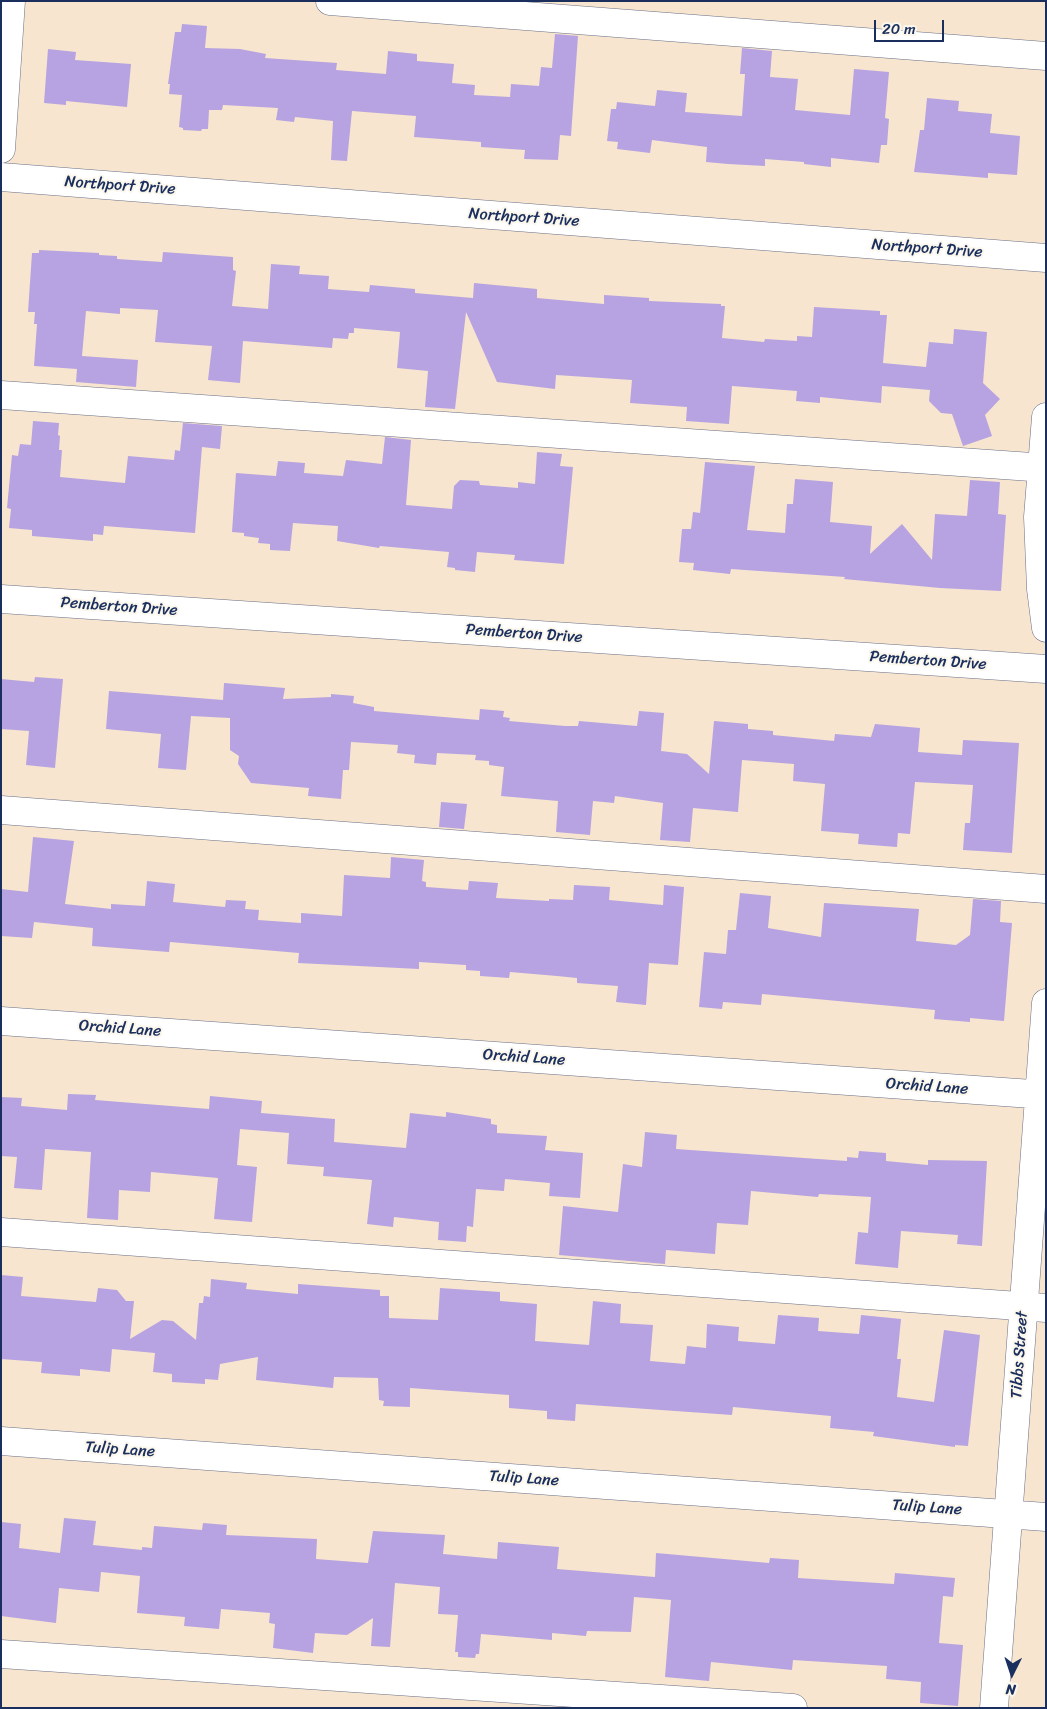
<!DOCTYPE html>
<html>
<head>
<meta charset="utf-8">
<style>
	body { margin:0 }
	#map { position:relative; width:1047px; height:1709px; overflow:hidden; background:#f7e5cf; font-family:Sriracha,sans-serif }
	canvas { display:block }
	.frame { position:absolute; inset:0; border:2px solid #1b2f5e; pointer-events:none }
	.north { position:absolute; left:987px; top:1649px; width:50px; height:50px; -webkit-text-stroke:4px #fbf7ec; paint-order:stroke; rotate:184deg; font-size:14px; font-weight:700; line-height:20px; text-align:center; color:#1b2f5e }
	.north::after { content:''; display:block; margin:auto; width:18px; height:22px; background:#1b2f5e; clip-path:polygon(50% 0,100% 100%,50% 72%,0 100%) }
	.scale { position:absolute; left:874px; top:20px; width:70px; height:22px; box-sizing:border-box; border:2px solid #1b2f5e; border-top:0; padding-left:6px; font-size:15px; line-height:18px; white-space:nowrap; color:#1b2f5e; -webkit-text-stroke:4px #fbf7ec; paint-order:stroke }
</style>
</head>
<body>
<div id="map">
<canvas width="1047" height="1709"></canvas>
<div class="frame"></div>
<div class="north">N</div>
<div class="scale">20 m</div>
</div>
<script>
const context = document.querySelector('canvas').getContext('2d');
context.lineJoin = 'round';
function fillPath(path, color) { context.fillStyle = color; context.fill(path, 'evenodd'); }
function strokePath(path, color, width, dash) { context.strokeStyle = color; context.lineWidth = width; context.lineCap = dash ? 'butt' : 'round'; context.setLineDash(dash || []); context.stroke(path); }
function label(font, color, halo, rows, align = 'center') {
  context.font = font + ' Sriracha,sans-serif'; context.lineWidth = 4; context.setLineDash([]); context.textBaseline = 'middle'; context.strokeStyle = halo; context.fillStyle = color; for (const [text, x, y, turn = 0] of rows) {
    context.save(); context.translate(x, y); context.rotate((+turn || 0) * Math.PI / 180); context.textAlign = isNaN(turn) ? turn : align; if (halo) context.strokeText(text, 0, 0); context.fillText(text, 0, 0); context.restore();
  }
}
const building = new Path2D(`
	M182 24 207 26 205 48 240 49 266 54 265 58 337 63 336 70 386 74 388 51 417 54V61L454 64 452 83 475 85 474 95 510 97 511 84 539 86 541 67 552 68 555 34 578 36 571 136 560 135 558 160 524 159 525 150 481 147V142L414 137 416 116 352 111 347 161 331 160 333 121 295 117 294 122 276 120 278 108 223 105 222 110H209L208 129H202L201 131 183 130V128L179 127 182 95 169 94 170 84H168L175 32H181Z
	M742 48 772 51 770 77 798 79 795 110 850 115 854 69 889 72 885 118 889 119 887 145H881L879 163 831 158V167L804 164V162L765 159V166L728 164 706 162 707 147 652 140 650 153 617 149 618 142 607 141 611 109H616L617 102 655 106 657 90 687 93 685 112 742 116 745 74H740Z
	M48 49 76 52 75 60 131 64 127 107 66 101V105L44 103Z
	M927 98 959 101 958 111 992 114 990 133 1020 136 1017 175 988 173V178L914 172 920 130H924Z
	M39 250 99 253V255L117 256V259L162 262 163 252 233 257V270L236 271 232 306 268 309 271 264 300 266 299 274 329 276 328 289 369 292 370 285 415 289V293L473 298 474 283 537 289V298L604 304V295L649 298V301L721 304V306H725L722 338 764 342 765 339 797 341V336L812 337 814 307 880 311V315H887L883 363 926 367 929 342 953 344 954 329 987 332 983 383 1000 399 985 415 992 436 963 446 952 414 941 413 929 401 930 390 882 386 881 403 820 397V403L796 401 797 391 732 386 729 424 686 421 687 407 630 403 632 380 556 375 555 389 497 382 466 312 455 409 425 407 428 371 397 368 400 332 354 328V333H349L348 339 333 338 332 348 243 341 240 383 208 380 212 346 155 342 158 310 120 308V314L86 311 82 356 138 360 136 387 76 382 77 369 34 366 37 324H34L35 312H28L32 253H39Z
	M33 421 59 423 58 435 60 436 59 450H62L60 477 125 483 128 456 174 460 175 450 180 451 183 423 222 426 220 449 202 447 195 533 104 526 103 535 93 534V541L32 536V530L9 528 11 509 7 508 12 455 18 456 20 444 31 445Z
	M385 437 411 440 406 505 452 509 454 486 460 480 479 481 480 485 518 488V482L535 484 537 452 562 454 560 466 573 467 564 564 514 560 515 555 477 552 475 572 455 570V568L447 567 449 552 380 546 379 548 337 541 338 526 293 523 290 551 270 550V544L258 543 259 538 244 536V533L232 532 236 473 276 476 278 461 305 463 304 473 343 476 346 460 382 464Z
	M705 462 755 466 747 530 785 533 787 504H793L795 479 833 482 830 522 872 526 870 554 902 524 932 560 935 514 967 516 970 480 1000 482 998 514 1006 515 1001 591 940 588 844 579 845 577 731 569 730 574 693 570 694 563 679 562 682 529H691L693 512 700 513Z
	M35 677 63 679 55 768 26 765 29 731 1 729V679L34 682Z
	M224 683 285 688 283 699 331 697V694L354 696 353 703 374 707V711L479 720 480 709 504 711 503 717 510 718 509 721 565 726H578L579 721 637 726 639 711 664 713 661 751 687 754 709 774 714 721 748 724V729L773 731V735L834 741 835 734 871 737 875 724 920 728 918 752 962 755 963 740 1019 743 1012 853 963 850 965 823H970L973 785 915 782 910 834 898 833 897 847 858 844 859 834 821 831 825 784 793 781 794 764 742 760 738 812 693 808 690 842 660 840 663 803 615 796 614 803 593 801 590 835 556 832 558 801 501 796 504 767 489 765V761L475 760 476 755 437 753 436 765 414 763 415 755 397 753 398 745 351 742 349 770H343L341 799 308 796 309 788 251 783 238 764 239 756 230 750V718L191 716 186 770 158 768 161 734 106 729 109 691 223 700Z
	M441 802 467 804 464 829 439 827Z
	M33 837 74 841 65 904 111 909V904L145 906 147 881 175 884 173 902 225 907 226 900 246 901 245 909 259 910 258 920 301 923V913L342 916 344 875 390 878 391 857 424 860 422 881 426 882V887L468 890 469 881 498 883 496 898 549 901V899L573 900 574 885 610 887 609 900 663 905 664 885 684 887 678 965 649 963 646 1005 616 1002 618 986 577 983V978L557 976 510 972 509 978 480 976V971L466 970V965L419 962V969L298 963 299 953 170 942 169 952 92 946 93 928 34 922 32 938 1 936V889L28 892Z
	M740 893 771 896 768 928 821 937 824 903 919 909 916 941 956 945 970 935 973 899 1001 901 1000 922 1012 923 1004 1021 970 1018V1022L934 1019 935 1010 762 994 761 1005 723 1002 722 1009 699 1007 704 952 726 954 728 930H736Z
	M68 1094 96 1095 95 1100 209 1109 210 1096 262 1101 261 1113 335 1119 334 1142 406 1148 410 1113 446 1117V1112L491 1119V1124L497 1125V1133L547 1136 545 1150 583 1153 580 1198 549 1196 550 1183 505 1179 504 1191 476 1189 473 1227 467 1226 466 1242 438 1240 439 1222 394 1217 393 1227 367 1224 372 1180 323 1176 324 1167 287 1164 289 1133 240 1129 237 1165 257 1167 252 1222 214 1219 218 1178 151 1172 150 1192 119 1190 118 1220 87 1218 91 1152 45 1149 42 1190 14 1188 17 1157 1 1156V1097L22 1098 21 1106 67 1110Z
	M645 1132 677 1135 676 1149 847 1161V1157L858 1158 859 1151 886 1153V1161L928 1165V1160L987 1161 982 1246 957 1244 958 1235 901 1231 898 1268 855 1264 858 1232 868 1233 871 1197 819 1194 818 1197 751 1191 748 1225 717 1223 715 1254 666 1250 665 1264 559 1255 563 1206 618 1212 623 1164 642 1167Z
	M1 1275 23 1277 21 1296 96 1302 98 1288 117 1290 126 1301H134L130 1339 162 1320 173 1321 196 1340 199 1303H203L204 1296 210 1297 211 1279 247 1283 246 1289 298 1294V1284L380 1290V1296H389V1318L438 1320 440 1288 500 1292V1301L537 1304 535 1341 589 1345 593 1301 621 1304 620 1323 653 1325 650 1361 685 1364 687 1346 706 1348 707 1324 739 1327 738 1341 775 1344 778 1315 819 1318 818 1331 859 1334 861 1315 901 1319 897 1359H901L897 1397 934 1402 944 1330 980 1335 968 1446 955 1445V1447L903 1440 873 1436 874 1432 830 1428 831 1416 733 1407 732 1415 576 1404 575 1421 547 1419V1411L509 1408V1395L410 1388V1407L383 1406 384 1401 379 1400 378 1378 334 1377 333 1388 256 1380 258 1357 220 1364 218 1380 205 1379V1384L172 1382V1374L153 1372 155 1353 112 1349 110 1372 80 1369V1376L41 1373 42 1362 1 1359Z
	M64 1518 96 1521 93 1545 142 1550V1547L152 1548 154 1526 202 1530 203 1523 227 1525 226 1535 317 1539 316 1559 368 1563 373 1531 445 1535 443 1554 497 1559 498 1542 559 1547 557 1569 655 1577 656 1553 769 1563 770 1558 799 1560 798 1578 894 1584 895 1573 955 1578 953 1597 943 1596 939 1643 963 1645 958 1706 920 1703 921 1682 886 1679 887 1666 793 1660 792 1670 711 1662 709 1681 665 1677 671 1600 634 1597 631 1632 587 1631 586 1636 552 1633V1640L481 1634 479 1654H476L475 1658 458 1657V1652H455L458 1615 438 1614 440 1587 395 1583 390 1647 371 1646 373 1618 347 1635 315 1633 313 1653 273 1648 275 1624 269 1623 270 1613 221 1609 219 1629 184 1626 185 1617 137 1613 140 1576 101 1572 99 1592 59 1588 56 1623 1 1616V1522L21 1524 19 1548 60 1553Z`);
const minor = new Path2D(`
	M330 1 1046 56
	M1 149 11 1
	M1 177 1046 258
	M1 395 1046 468
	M1046 417 1038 517 1041 589 1046 628
	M1 599 1046 669
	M1 810 1046 889
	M1 1021 1046 1095
	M1 1232 1046 1308
	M1 1441 1046 1517
	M1 1654 793 1708
	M994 1708 1046 1003`);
const streetNames = [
	["Northport Drive",120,186,4],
	["Northport Drive",524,218,4],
	["Northport Drive",927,249,4],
	["Pemberton Drive",119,607,4],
	["Pemberton Drive",524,634,4],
	["Pemberton Drive",928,661,4],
	["Orchid Lane",120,1029,4],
	["Orchid Lane",524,1058,4],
	["Orchid Lane",927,1087,4],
	["Tibbs Street",1020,1355,-86],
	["Tulip Lane",120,1450,4],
	["Tulip Lane",524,1479,4],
	["Tulip Lane",927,1508,4]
];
fillPath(building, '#b7a3e1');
strokePath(minor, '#686f86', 29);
strokePath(minor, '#fff', 28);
label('16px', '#1b2f5e', '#fbf7ec', streetNames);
</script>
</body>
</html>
